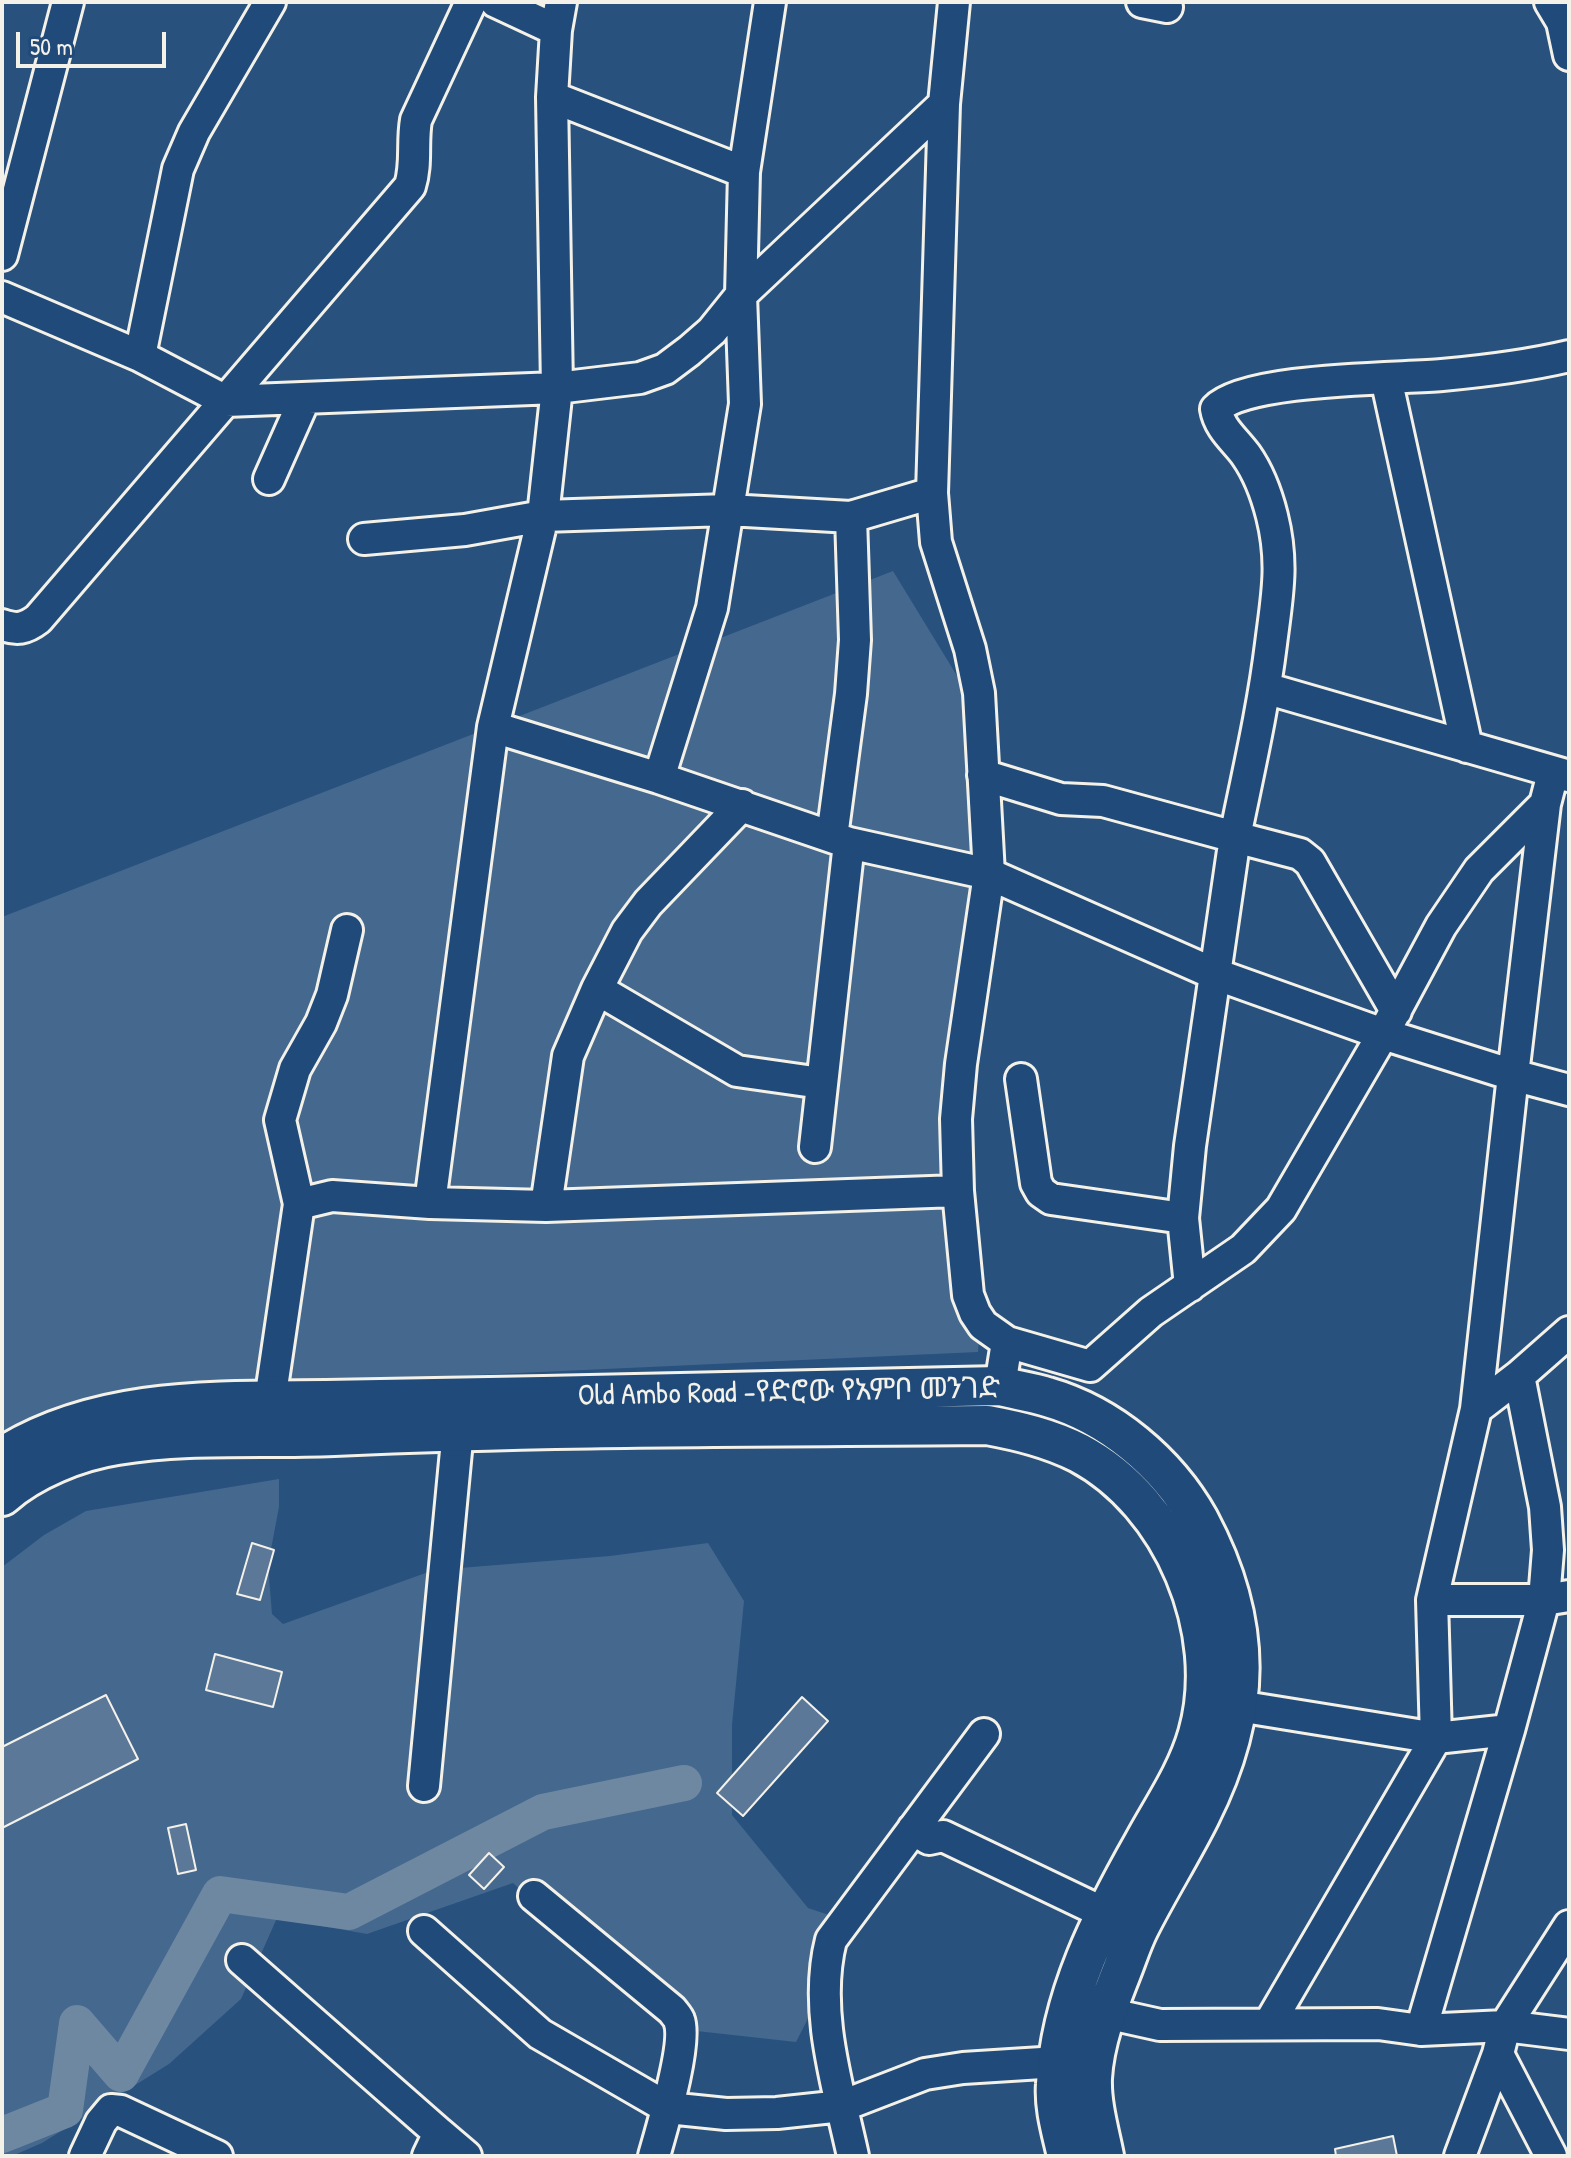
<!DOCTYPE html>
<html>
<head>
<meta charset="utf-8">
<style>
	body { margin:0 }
	#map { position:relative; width:1571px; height:2158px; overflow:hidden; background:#28517e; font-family:"Patrick Hand",sans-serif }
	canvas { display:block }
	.frame { position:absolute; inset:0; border:4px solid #f4f1e8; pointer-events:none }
	.scale { position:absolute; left:16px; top:32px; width:150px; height:36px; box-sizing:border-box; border:4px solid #f4f1e8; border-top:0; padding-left:10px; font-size:24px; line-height:28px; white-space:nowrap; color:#f4f1e8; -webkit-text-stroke:6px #1f4a7a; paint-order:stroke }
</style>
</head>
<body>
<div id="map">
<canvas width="1571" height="2158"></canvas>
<div class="frame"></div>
<div class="scale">50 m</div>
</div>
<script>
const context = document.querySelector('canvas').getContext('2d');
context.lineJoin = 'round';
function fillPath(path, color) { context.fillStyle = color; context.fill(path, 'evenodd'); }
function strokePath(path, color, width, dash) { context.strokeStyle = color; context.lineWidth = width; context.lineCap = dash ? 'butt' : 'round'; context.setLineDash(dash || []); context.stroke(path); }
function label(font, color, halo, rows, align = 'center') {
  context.font = font + ' "Patrick Hand","Noto Sans Ethiopic",sans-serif'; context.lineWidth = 6; context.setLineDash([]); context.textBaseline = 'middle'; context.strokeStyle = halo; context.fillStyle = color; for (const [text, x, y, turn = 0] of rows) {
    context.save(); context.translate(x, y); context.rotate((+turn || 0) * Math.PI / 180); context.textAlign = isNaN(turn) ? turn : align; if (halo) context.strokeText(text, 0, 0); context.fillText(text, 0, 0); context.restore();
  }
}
const green = new Path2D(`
	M893 571 984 720 975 902 946 1068 980 1329 978 1352 277 1384 2 1439V917Z
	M279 1479V1507L268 1565 272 1614 283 1624 434 1570 610 1556 708 1543 744 1601 732 1725V1815L808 1908 841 1919V1954L796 2042 669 2028 513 1883 367 1934 277 1918 241 1999 169 2064 42 2143 12 2156H2V1567L44 1535 86 1511Z`);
const river = new Path2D(`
	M2 2135 65 2110 77 2023 121 2074 220 1894 349 1912 543 1812 684 1783`);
const building = new Path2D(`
	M252 1543 274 1550 260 1600 237 1594Z
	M215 1654 282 1672 273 1707 206 1690Z
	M106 1695 138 1759 2 1828V1747Z
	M802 1697 828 1721 743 1816 717 1793Z
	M186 1824 196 1870 178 1874 168 1828Z
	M489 1853 504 1867 484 1889 469 1875Z
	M1393 2136 1397 2156H1336L1335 2149Z`);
const minor = new Path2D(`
	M496 2 556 30
	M954 2 944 104 932 493 936 542 970 649 979 693 989 874 961 1064 956 1119 958 1191 968 1295 975 1313 983 1325 1007 1342 1000 1386
	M1142 2 1167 7
	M1550 2 1562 22 1569 55
	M552 97 744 172 741 295 745 404 712 608 659 778 849 843 989 874 1215 974 1383 1034 1513 1075 1476 1409 1432 1600 1436 1738 1269 2024
	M744 172 770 2
	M2 255 68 2
	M2 297 140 356 226 401 557 388 640 378 665 369 689 351 712 331 741 295 944 104
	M140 356 178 169 194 132 270 2
	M1386 378 1467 747
	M269 479 305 398
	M364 539 465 530 543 516 728 510 851 517 932 493
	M2 625C17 630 25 629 38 619L410 186C417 164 412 143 416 120L471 2
	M1265 688 1569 776
	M493 727 659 778
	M1553 773 1545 804 1513 1075 1569 1090
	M983 775 1061 799 1103 801 1235 837C1248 773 1263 709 1271 644 1277 596 1284 564 1272 516 1267 496 1258 472 1246 455 1235 440 1219 428 1216 409 1245 378 1396 379 1442 375 1485 371 1527 366 1569 356
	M832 837 851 694 855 640 851 517
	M597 989 737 1071 821 1083
	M1021 1079 1036 1183 1041 1192 1051 1199 1183 1218
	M815 1147 849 843
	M430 1203 493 727 543 516 557 388 552 97 556 30 561 2
	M299 1204 280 1120 295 1069 321 1023 332 995 347 930
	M546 1206 568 1056 597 989 627 931 648 903 742 805
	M1190 1286 1183 1218 1190 1146 1235 837 1300 854 1310 862 1396 1011
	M1007 1342 1090 1366 1151 1312 1243 1249 1281 1209 1383 1034 1441 926 1479 870 1545 804
	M1519 1376 1569 1332
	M1476 1409 1519 1376 1545 1507 1548 1550 1544 1600 1569 1596
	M267 1421 299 1204 332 1196 430 1203 546 1206 958 1191
	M1432 1600H1544L1509 1730
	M1238 1706 1436 1738 1509 1730 1421 2030
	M424 1786 458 1430
	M913 1829 929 1839 943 1836 1104 1913
	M534 1896 672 2010C675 2014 678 2017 679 2020 688 2042 661 2131 654 2156
	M424 1931 540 2034 668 2108 726 2114 777 2113 842 2106 925 2074 963 2068 1058 2062
	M242 1960 439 2133 428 2156
	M1106 2013 1160 2025 1378 2024 1421 2030 1505 2026 1569 2034
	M1498 2054 1551 2156
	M439 2133 466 2156
	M85 2156 101 2122 111 2110 121 2111 217 2156
	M853 2156C838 2087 813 2010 831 1940L984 1734
	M1460 2156 1498 2054 1505 2026 1569 1926`);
const major = new Path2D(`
	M2 1457C98 1396 216 1401 326 1400 399 1399 472 1398 544 1396 696 1394 848 1390 1000 1386 1015 1390 1032 1392 1047 1397 1110 1415 1167 1463 1199 1520 1254 1623 1252 1713 1200 1816 1181 1854 1158 1890 1139 1928 1132 1942 1127 1958 1121 1973 1108 2006 1094 2042 1092 2078 1091 2104 1099 2131 1104 2156
	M2 1496C31 1470 78 1451 117 1445 188 1433 262 1439 334 1436 551 1426 769 1427 987 1425 1019 1431 1049 1438 1079 1453 1173 1503 1227 1632 1198 1734 1187 1773 1163 1807 1144 1842 1102 1916 1060 1997 1056 2084 1054 2108 1062 2133 1067 2156`);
const streetNames = [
	["Old Ambo Road -የድሮው የአምቦ መንገድ",789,1393,-1]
];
fillPath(green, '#45688e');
strokePath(river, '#6e88a2', 36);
fillPath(building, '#5b7899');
strokePath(building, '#f4f1e8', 2);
strokePath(minor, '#f4f1e8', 36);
strokePath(major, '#f4f1e8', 44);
strokePath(minor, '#1f4a7a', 30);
strokePath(major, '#1f4a7a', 38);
label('30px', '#f4f1e8', '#1f4a7a', streetNames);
</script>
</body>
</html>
